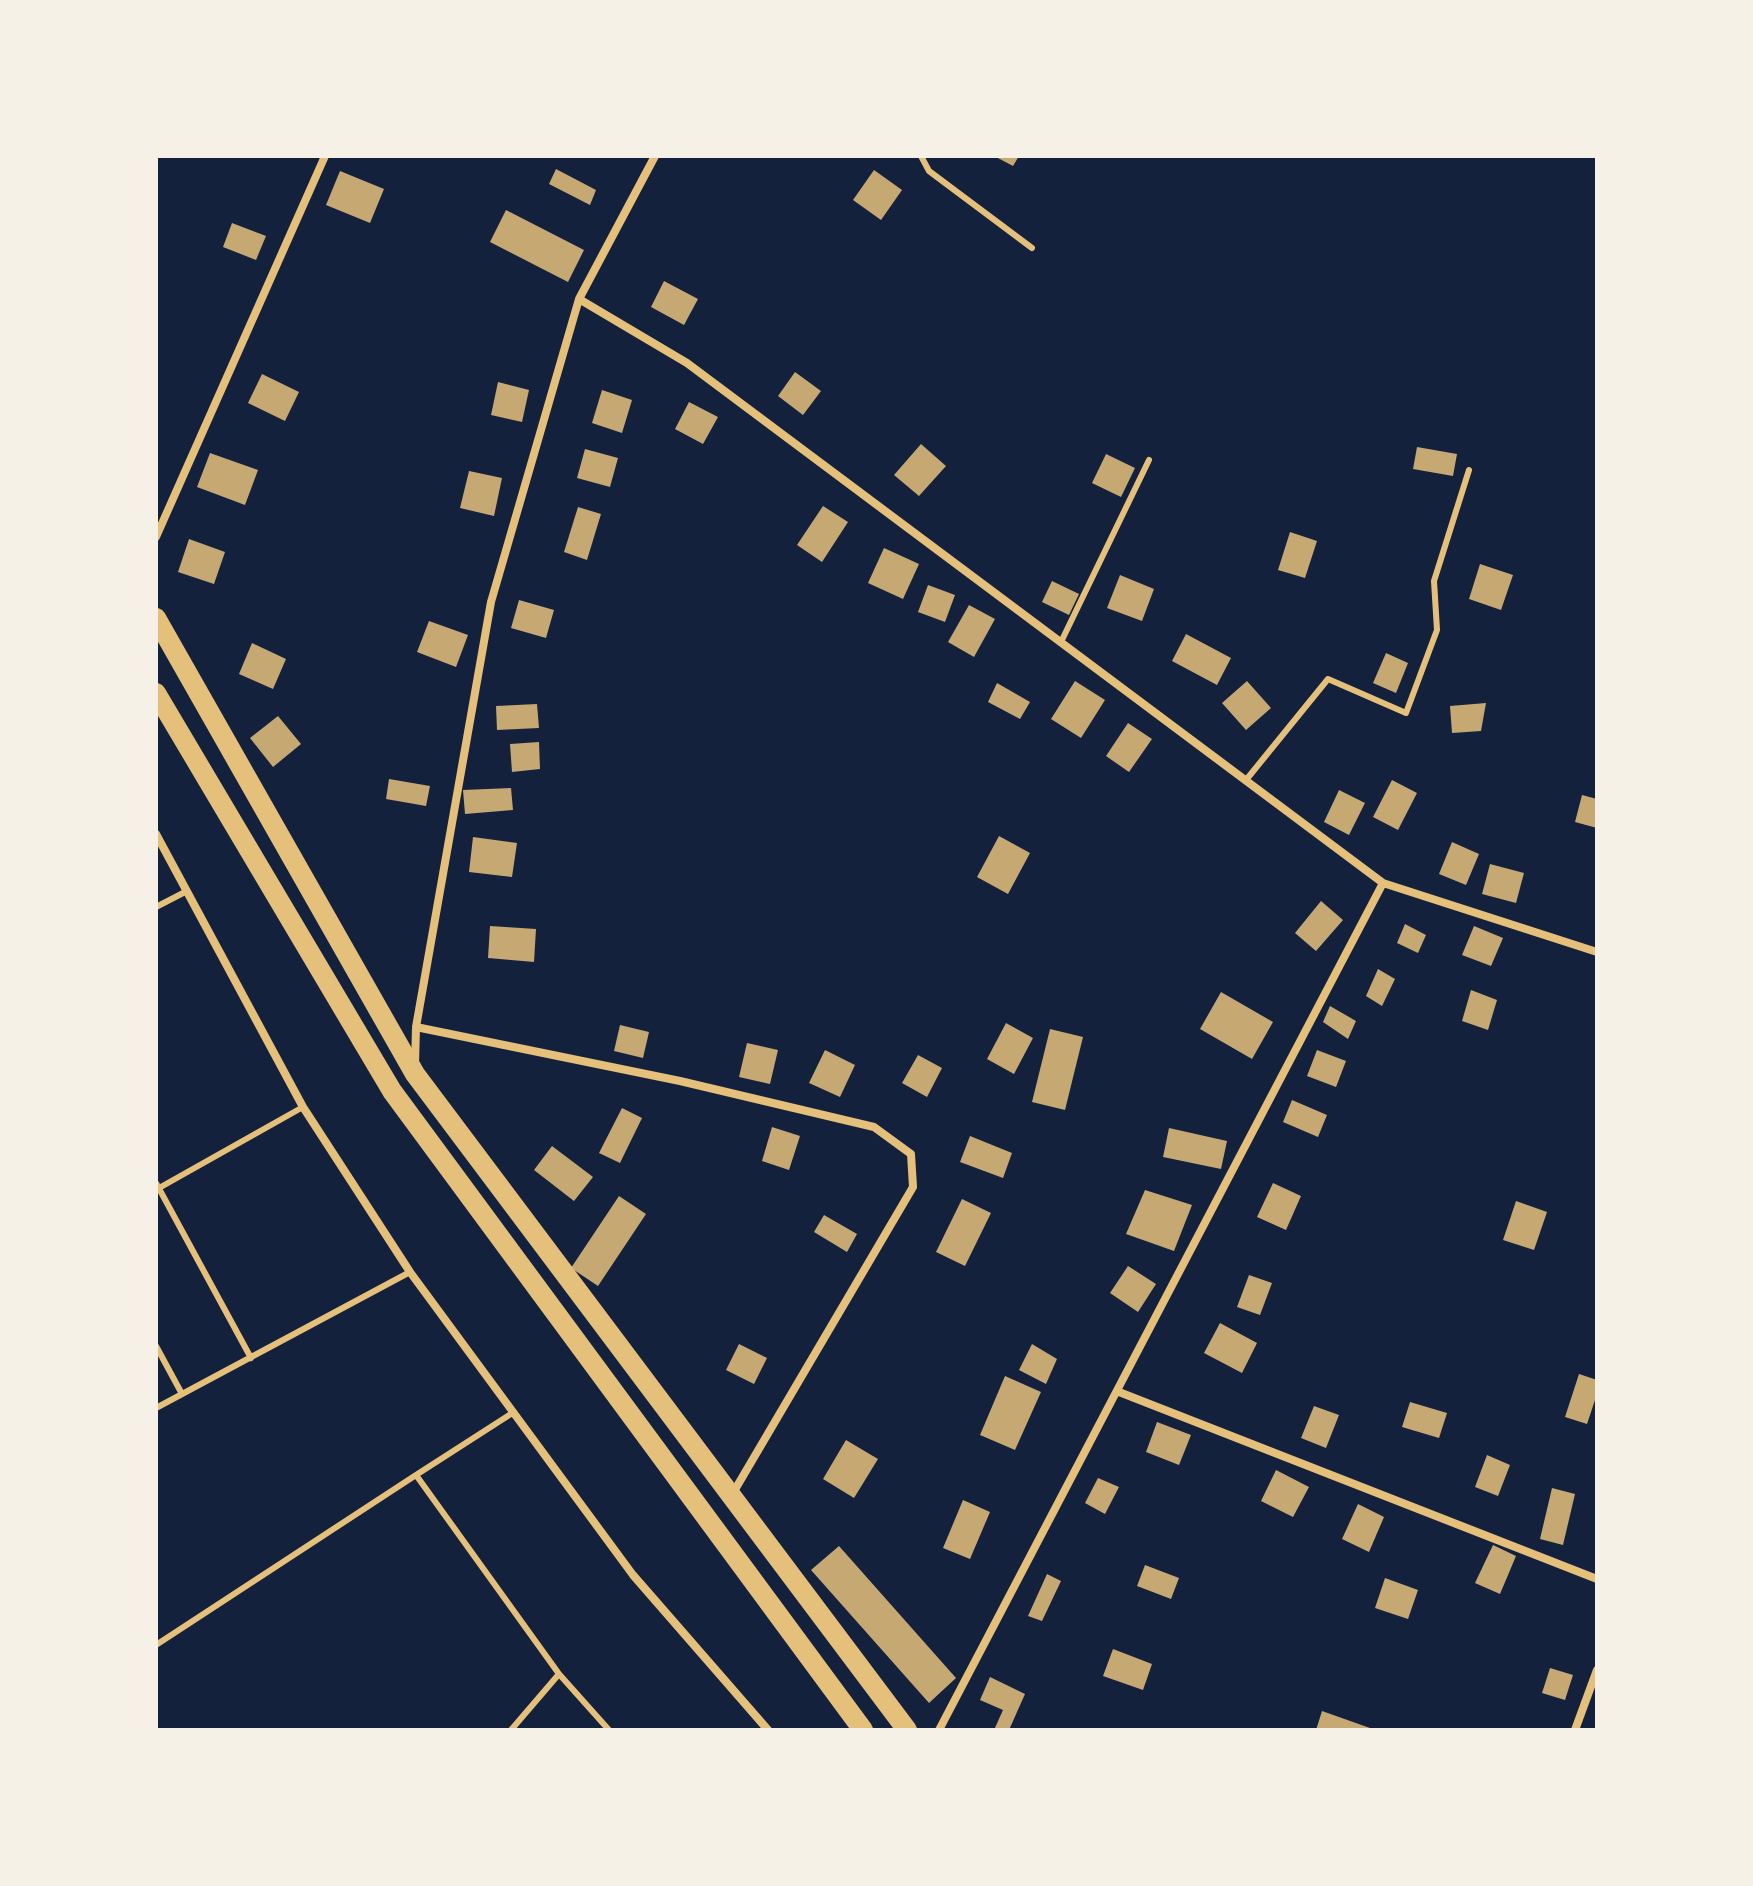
<!DOCTYPE html>
<html>
<head>
<meta charset="utf-8">
<style>
	body { margin:0 }
	#map { position:relative; width:1753px; height:1886px; overflow:hidden; background:#14213d; font-family:"Nunito Sans",sans-serif }
	canvas { display:block }
	.frame { position:absolute; inset:0; border:158px solid #f6f1e7; pointer-events:none }
</style>
</head>
<body>
<div id="map">
<canvas width="1753" height="1886"></canvas>
<div class="frame"></div>
</div>
<script>
const context = document.querySelector('canvas').getContext('2d');
context.lineJoin = 'round';
function fillPath(path, color) { context.fillStyle = color; context.fill(path, 'evenodd'); }
function strokePath(path, color, width, dash) { context.strokeStyle = color; context.lineWidth = width; context.lineCap = dash ? 'butt' : 'round'; context.setLineDash(dash || []); context.stroke(path); }
const building = new Path2D(`
	M994 156H1019L1013 166Z
	M556 169 596 190 590 205 549 184Z
	M874 170 902 190 881 220 853 200Z
	M340 171 384 189 370 223 326 205Z
	M506 210 584 250 568 282 490 242Z
	M232 223 266 236 256 260 223 247Z
	M664 281 698 299 684 325 651 307Z
	M795 372 821 391 803 415 778 396Z
	M262 374 299 392 285 421 248 403Z
	M498 382 529 390 522 422 491 415Z
	M602 390 632 400 622 433 592 423Z
	M689 402 718 417 703 444 675 429Z
	M921 444 946 466 919 496 894 475Z
	M1417 447 1457 454 1453 476 1413 469Z
	M585 449 618 458 610 487 577 478Z
	M210 453 258 470 245 505 197 487Z
	M1106 454 1135 468 1121 497 1092 483Z
	M469 471 502 478 494 516 460 508Z
	M823 506 848 522 822 562 797 545Z
	M578 507 601 514 587 560 564 552Z
	M1290 532 1317 541 1305 578 1278 570Z
	M189 539 225 552 214 584 178 572Z
	M884 548 919 564 903 599 868 583Z
	M1480 564 1513 575 1501 610 1469 599Z
	M1120 575 1154 589 1142 621 1107 608Z
	M1052 581 1079 594 1069 615 1042 602Z
	M928 585 955 595 945 622 918 612Z
	M519 600 554 610 546 638 511 628Z
	M969 605 995 619 974 657 948 642Z
	M429 621 468 635 456 667 417 652Z
	M1186 634 1231 658 1217 685 1172 661Z
	M252 643 286 659 273 689 239 674Z
	M1386 653 1408 663 1396 693 1373 683Z
	M1075 681 1105 700 1081 738 1051 719Z
	M1247 681 1271 708 1246 730 1222 703Z
	M997 683 1030 702 1020 719 988 702Z
	M1486 703 1481 731 1452 733 1450 706Z
	M537 704 539 728 497 730 496 706Z
	M278 716 301 744 273 767 250 738Z
	M1128 723 1152 739 1129 772 1106 756Z
	M539 742 540 769 512 772 510 744Z
	M389 779 430 786 426 806 386 799Z
	M1392 780 1417 793 1398 830 1373 817Z
	M511 788 513 810 465 814 463 790Z
	M1339 790 1365 803 1349 835 1324 822Z
	M1582 795 1597 799V828L1575 822Z
	M999 836 1030 853 1008 894 977 877Z
	M473 837 517 843 512 877 469 872Z
	M1452 842 1479 854 1466 885 1439 874Z
	M1490 864 1524 873 1516 903 1482 894Z
	M1321 901 1343 920 1316 951 1295 933Z
	M1405 924 1426 935 1418 953 1397 943Z
	M490 926 536 929 534 962 488 958Z
	M1474 926 1503 938 1491 966 1462 955Z
	M1378 969 1395 979 1382 1006 1366 996Z
	M1471 990 1497 1000 1488 1030 1462 1021Z
	M1221 992 1273 1022 1252 1059 1200 1029Z
	M1330 1006 1356 1021 1348 1039 1323 1022Z
	M1006 1023 1033 1038 1014 1074 987 1059Z
	M620 1025 649 1032 643 1058 614 1051Z
	M1050 1029 1083 1037 1065 1110 1032 1102Z
	M747 1043 778 1050 770 1084 739 1077Z
	M825 1050 855 1065 840 1097 809 1083Z
	M1317 1050 1346 1061 1336 1087 1307 1076Z
	M918 1055 942 1068 927 1097 902 1083Z
	M1292 1100 1327 1115 1318 1137 1283 1122Z
	M622 1108 642 1118 620 1163 599 1153Z
	M772 1127 800 1136 789 1170 762 1161Z
	M1169 1128 1227 1141 1221 1169 1163 1157Z
	M970 1136 1012 1153 1003 1178 960 1162Z
	M552 1146 593 1177 574 1201 534 1170Z
	M1273 1183 1301 1196 1286 1230 1257 1217Z
	M1145 1190 1192 1205 1174 1251 1126 1234Z
	M619 1196 646 1214 598 1286 571 1268Z
	M962 1199 991 1213 965 1266 936 1252Z
	M1516 1201 1547 1212 1534 1250 1503 1240Z
	M824 1215 857 1234 847 1252 814 1232Z
	M1128 1266 1156 1284 1138 1312 1110 1293Z
	M1249 1275 1272 1283 1260 1315 1237 1307Z
	M1220 1323 1257 1343 1242 1373 1204 1353Z
	M739 1344 767 1358 754 1384 726 1370Z
	M1032 1344 1057 1359 1046 1384 1019 1370Z
	M1579 1374 1597 1380V1394L1587 1424 1565 1417Z
	M1005 1376 1041 1392 1015 1450 980 1435Z
	M1410 1402 1447 1413 1439 1438 1402 1427Z
	M1314 1406 1339 1415 1326 1448 1301 1438Z
	M1157 1422 1191 1435 1179 1465 1146 1452Z
	M846 1440 878 1459 854 1498 823 1479Z
	M1487 1455 1510 1465 1498 1496 1475 1487Z
	M1276 1470 1309 1487 1293 1517 1261 1501Z
	M1098 1478 1119 1487 1105 1514 1085 1503Z
	M1552 1488 1575 1494 1563 1545 1540 1539Z
	M963 1500 990 1512 970 1559 943 1548Z
	M1358 1504 1384 1517 1369 1552 1342 1539Z
	M1493 1545 1516 1556 1500 1594 1475 1583Z
	M839 1546 956 1678 929 1703 811 1570Z
	M1145 1565 1179 1578 1171 1599 1137 1586Z
	M1047 1574 1061 1581 1042 1621 1028 1616Z
	M1385 1578 1418 1590 1408 1619 1375 1608Z
	M1113 1649 1152 1664 1143 1690 1103 1676Z
	M1550 1668 1573 1675 1565 1700 1542 1693Z
	M990 1677 1025 1694 1009 1730H994L1003 1710 980 1700Z
	M1322 1711 1370 1728 1369 1730H1316Z`);
const service = new Path2D(`
	M921 156 929 171 1032 248
	M1061 642 1149 460
	M1246 780 1328 679 1406 713 1437 630 1434 581 1469 470
	M156 907 187 891
	M156 1183 251 1358
	M159 1188 303 1107
	M156 1346 182 1394
	M156 1408 410 1272
	M416 1475 514 1412
	M156 1645 416 1475 559 1674 609 1730
	M511 1730 559 1674`);
const minor = new Path2D(`
	M579 299 687 363 1383 883 1597 952
	M156 537 325 156
	M156 834 303 1107 410 1272 633 1575 768 1730
	M416 1027 680 1081 874 1127 911 1154 913 1187 733 1493
	M415 1065 416 1027 491 602 579 299 655 156
	M1119 1392 1597 1579
	M939 1730 1383 883
	M1575 1730 1597 1670`);
const trunk = new Path2D(`
	M156 618 415 1074 907 1730
	M156 693 392 1091 863 1730`);
fillPath(building, '#c6a872');
strokePath(service, '#e5c07b', 6);
strokePath(minor, '#e5c07b', 8);
strokePath(trunk, '#e5c07b', 20);
</script>
</body>
</html>
